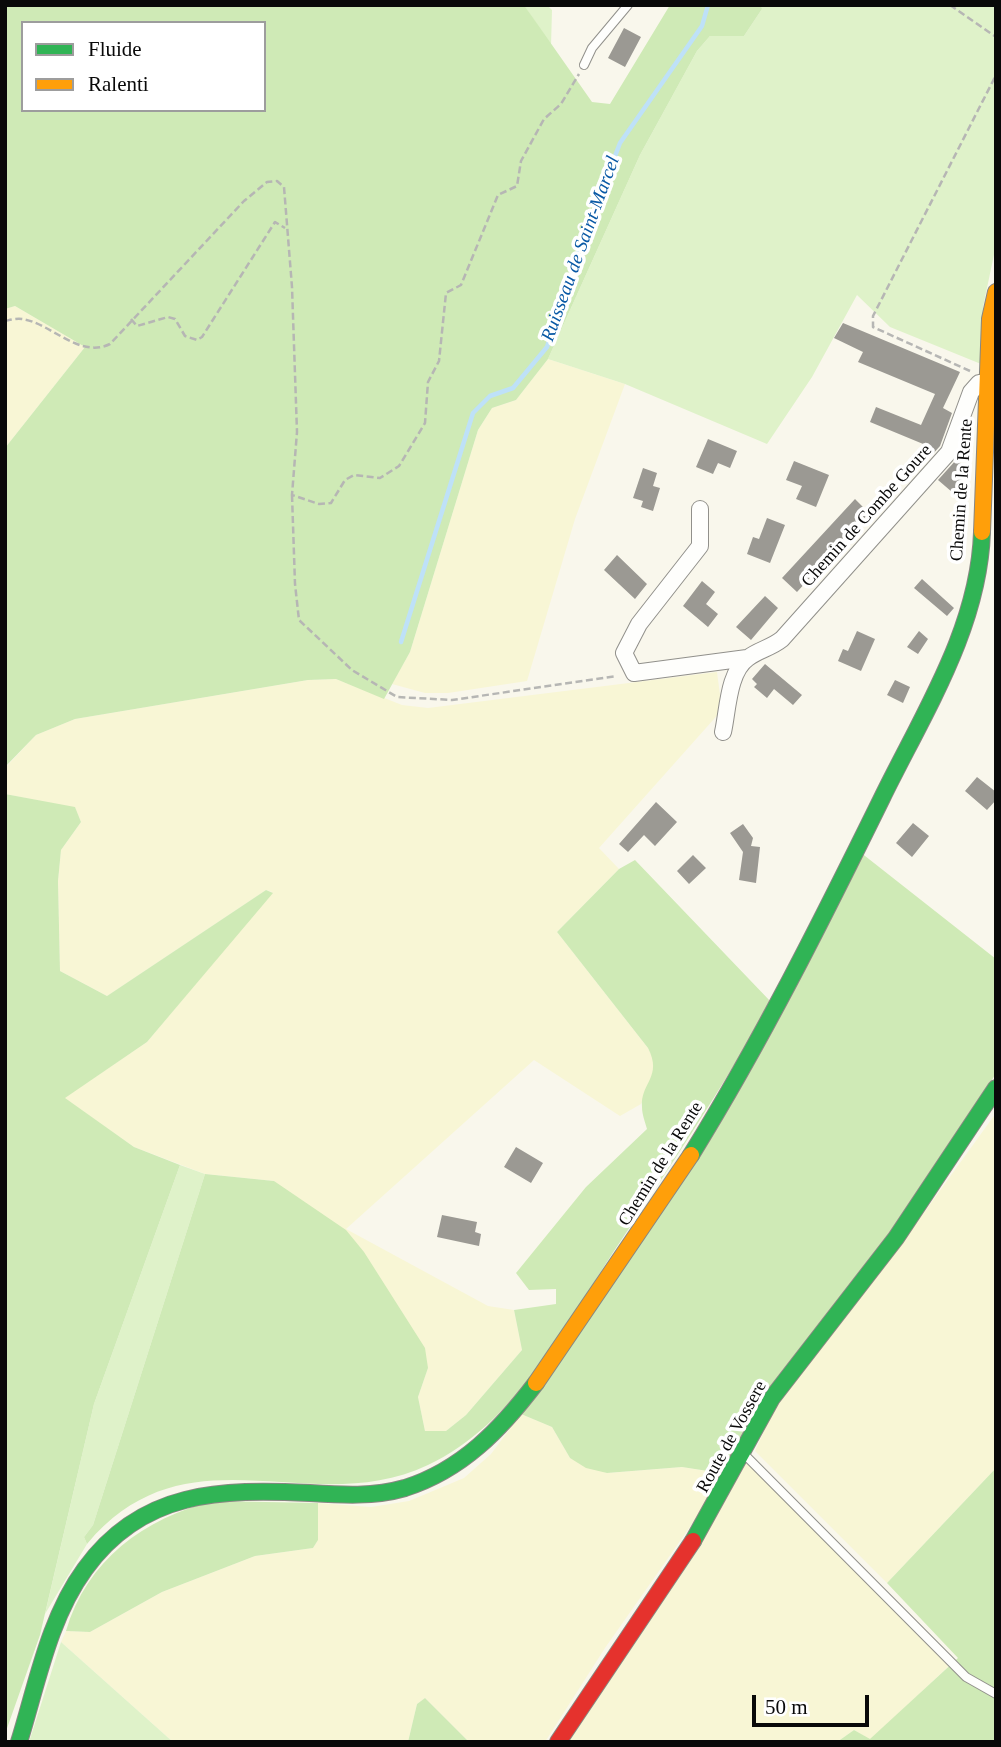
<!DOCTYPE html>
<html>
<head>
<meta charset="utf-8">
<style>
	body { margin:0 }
	#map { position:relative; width:1001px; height:1747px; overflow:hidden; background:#f9f7ec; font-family:"Times New Roman",serif }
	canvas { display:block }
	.frame { position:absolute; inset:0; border:7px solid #090909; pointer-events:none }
	.legend { position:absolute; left:21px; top:21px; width:245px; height:91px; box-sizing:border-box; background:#fff; border:2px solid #9d9d9d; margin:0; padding:9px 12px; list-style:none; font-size:21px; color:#090909 }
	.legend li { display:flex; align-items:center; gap:14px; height:35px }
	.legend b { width:35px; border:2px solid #9d9d9d }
	.scale { position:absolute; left:752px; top:1695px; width:117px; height:32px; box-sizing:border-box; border:4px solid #090909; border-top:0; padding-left:9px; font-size:21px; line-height:24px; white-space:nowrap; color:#090909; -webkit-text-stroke:5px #fff; paint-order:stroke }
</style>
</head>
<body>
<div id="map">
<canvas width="1001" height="1747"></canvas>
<div class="frame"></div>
<ul class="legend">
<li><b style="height:9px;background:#30b455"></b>Fluide</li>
<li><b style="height:9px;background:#ff9f0a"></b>Ralenti</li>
</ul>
<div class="scale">50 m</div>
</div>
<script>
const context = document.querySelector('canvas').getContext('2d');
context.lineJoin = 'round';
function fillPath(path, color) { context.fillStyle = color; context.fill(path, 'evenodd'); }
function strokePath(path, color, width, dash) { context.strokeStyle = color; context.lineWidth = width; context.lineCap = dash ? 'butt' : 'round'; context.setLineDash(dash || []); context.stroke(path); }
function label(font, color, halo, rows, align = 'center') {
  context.font = font + ' "Times New Roman",serif'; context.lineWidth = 7; context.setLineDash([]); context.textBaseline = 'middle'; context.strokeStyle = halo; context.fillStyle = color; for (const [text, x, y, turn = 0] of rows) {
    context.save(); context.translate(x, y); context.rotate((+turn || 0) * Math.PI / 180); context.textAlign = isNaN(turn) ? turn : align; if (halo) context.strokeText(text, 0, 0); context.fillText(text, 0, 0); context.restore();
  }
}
const farmland = new Path2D(`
	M15 306 85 347 5 448V309Z
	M548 359 625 384 575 519 527 681 448 693H425L392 684 410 652 478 430 492 408 516 400Z
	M717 672 722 710 599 848 619 869 557 932 648 1048 655 1062 653 1077 641 1104 620 1116 534 1060 346 1229 488 1306 514 1310 522 1350 466 1415 446 1431H425L418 1397 428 1368 274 1181 205 1174 134 1147 64 1098 147 1042 272 892 266 890 107 996 60 971 58 881 61 850 81 822 75 808 5 794V768L36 735 75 719 308 680 336 679 402 705 428 708Z
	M996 1113V1468L887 1583 755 1451 778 1400 918 1221Z
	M521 1414 552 1427 570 1458 607 1473 682 1467 727 1474 605 1648 545 1742H469L425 1698 417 1704 408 1742H173L61 1642 66 1631 90 1632 162 1592 255 1556 313 1548 318 1540V1503L371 1507 409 1501 464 1478 491 1454Z
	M744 1464H750L950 1665 870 1740 854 1730 837 1742H567Z`);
const green = new Path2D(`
	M524 5H547L552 10 551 46Z
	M761 5H996V245L983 307 981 364 890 327 857 295 812 377 767 444 625 384 548 359 640 155 697 51 710 36H744L762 9Z
	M180 1165 205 1174 93 1525 84 1537 87 1544 45 1614 94 1404Z
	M61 1642 173 1742H29Z`);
const forest = new Path2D(`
	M5 5H524L592 102 610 104 670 5H761L762 9 744 36H710L697 51 640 155 548 359 516 400 492 408 478 430 410 652 384 699 336 679 308 680 75 719 36 735 5 767V448L85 347 15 306 5 309ZM23 23H264V110H23Z
	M5 794 75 807 81 822 61 850 58 881 60 971 107 996 266 890 273 893 147 1042 65 1098 134 1147 180 1165 94 1404 40 1635 5 1734Z
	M860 852 996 959V1073L960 1135 727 1474 682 1467 607 1473 586 1468 570 1458 552 1427 521 1414 670 1201Z
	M635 860 771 1002C723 1087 670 1167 616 1248 565 1325 516 1424 428 1465 310 1521 188 1424 87 1544L84 1537 93 1525 205 1174 274 1181 346 1230 364 1252 425 1348 428 1368 418 1397 425 1431H446L466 1415 522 1350 514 1310 556 1304V1289L529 1290 516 1273 586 1187 647 1129C645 1122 642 1114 642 1107 640 1083 663 1077 648 1048L557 932 619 869Z
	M996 1468V1742H837L854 1730 870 1739 958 1658 887 1583Z
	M214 1501 318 1503V1540L313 1548 255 1556 162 1592 90 1632 66 1631C87 1560 144 1518 214 1501Z
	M425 1698 469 1742H408L417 1704Z`);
const stream = new Path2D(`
	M401 642 473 413 490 396 513 388 547 347 578 253 620 143 702 26 708 5`);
const building = new Path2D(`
	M624 28 641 37 625 67 608 58Z
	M843 323 960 372 943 408 952 413 940 446 924 464 918 459 928 446 870 422 876 407 921 425 935 394 858 362 863 352 834 338Z
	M708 439 737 451 730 468 718 463 713 474 696 467Z
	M956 460 971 470 952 492 938 480Z
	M794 461 829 475 816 507 796 499 802 486 786 480Z
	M643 468 657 473 653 486 660 488 653 511 641 507 643 501 633 498Z
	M855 499 869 513 797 592 782 578Z
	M767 518 785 525 770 563 747 554 753 537 759 539Z
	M617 555 647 584 635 599 604 570Z
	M922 579 954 608 947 616 914 588Z
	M702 581 715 592 706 604 718 614 708 627 683 606Z
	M765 596 778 608 751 640 736 627Z
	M857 631 875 639 861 671 838 661 843 649 848 651Z
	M919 631 928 639 918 654 907 647Z
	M765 664 802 695 793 705 774 689 767 698 754 687 757 684 752 679Z
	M895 680 910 687 903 703 887 695Z
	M977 777 996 792V800L987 810 965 791Z
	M656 802 677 822 655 846 644 835 628 852 619 844Z
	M913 823 929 836 912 857 896 843Z
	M743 824 753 838 751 846 760 847 756 883 739 880 743 852 730 833Z
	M693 855 706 868 689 884 677 871Z
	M516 1147 543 1163 531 1183 504 1167Z
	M442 1215 477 1222 475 1232 481 1234 479 1246 437 1237Z`);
const path = new Path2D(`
	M950 5 996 37
	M131 319 137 326 168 317 175 319 185 336 197 340 202 337 275 222 285 228
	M5 321C10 320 17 318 22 319 51 323 79 359 110 344L244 201 267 182 277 181 284 187 292 287 297 432 292 495 319 504 331 503 345 480 354 475 380 478 399 466 425 423 428 382 439 361 446 293 461 285 498 195 517 186 521 161 544 119 561 104 579 74
	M970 371 873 327V316L996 75
	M292 495 295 584 299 620 352 670 397 697 452 700 617 676`);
const lane = new Path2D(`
	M584 65 592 48 628 5
	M744 1454 966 1677 996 1694`);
const street = new Path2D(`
	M700 509V546L639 624 624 653 634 673 747 658
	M723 732C728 710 728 672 748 658 758 650 771 648 782 639L949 452 971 392 979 383 996 384`);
const fast = new Path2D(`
	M691 1155C762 1040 822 920 882 798 923 714 979 628 982 532
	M693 1541 772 1398 896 1238 996 1088
	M19 1742C37 1684 49 1618 85 1569 142 1490 221 1489 310 1493 342 1495 374 1497 405 1488 462 1470 501 1429 536 1383`);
const slow = new Path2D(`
	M982 532 990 319 996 292
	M536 1383 691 1155`);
const jam = new Path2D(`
	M558 1742 693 1541`);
const streetNames = [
	["Chemin de la Rente",962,490,-86],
	["Chemin de Combe Goure",867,516,-48],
	["Chemin de la Rente",661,1164,-58],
	["Route de Vossere",732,1437,-61]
];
const waterNames = [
	["Ruisseau de Saint-Marcel",581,249,-70]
];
fillPath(farmland, '#f8f6d5');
fillPath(green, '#dff2c9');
fillPath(forest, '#cfeab6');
strokePath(stream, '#bee1f8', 4.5);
fillPath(building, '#9b9993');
strokePath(lane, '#91908b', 10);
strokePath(street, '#91908b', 18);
strokePath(fast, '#888782', 18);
strokePath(slow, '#888782', 18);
strokePath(jam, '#888782', 18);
strokePath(path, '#b6b6b4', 2.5, [7, 3.5]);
strokePath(lane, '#fefefc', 8);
strokePath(street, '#fefefc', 16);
strokePath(fast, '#30b455', 16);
strokePath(slow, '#ff9f0a', 16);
strokePath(jam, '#e5322d', 16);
label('18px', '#090909', '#fff', streetNames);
label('italic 19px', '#0959a5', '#fff', waterNames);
</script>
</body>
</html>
